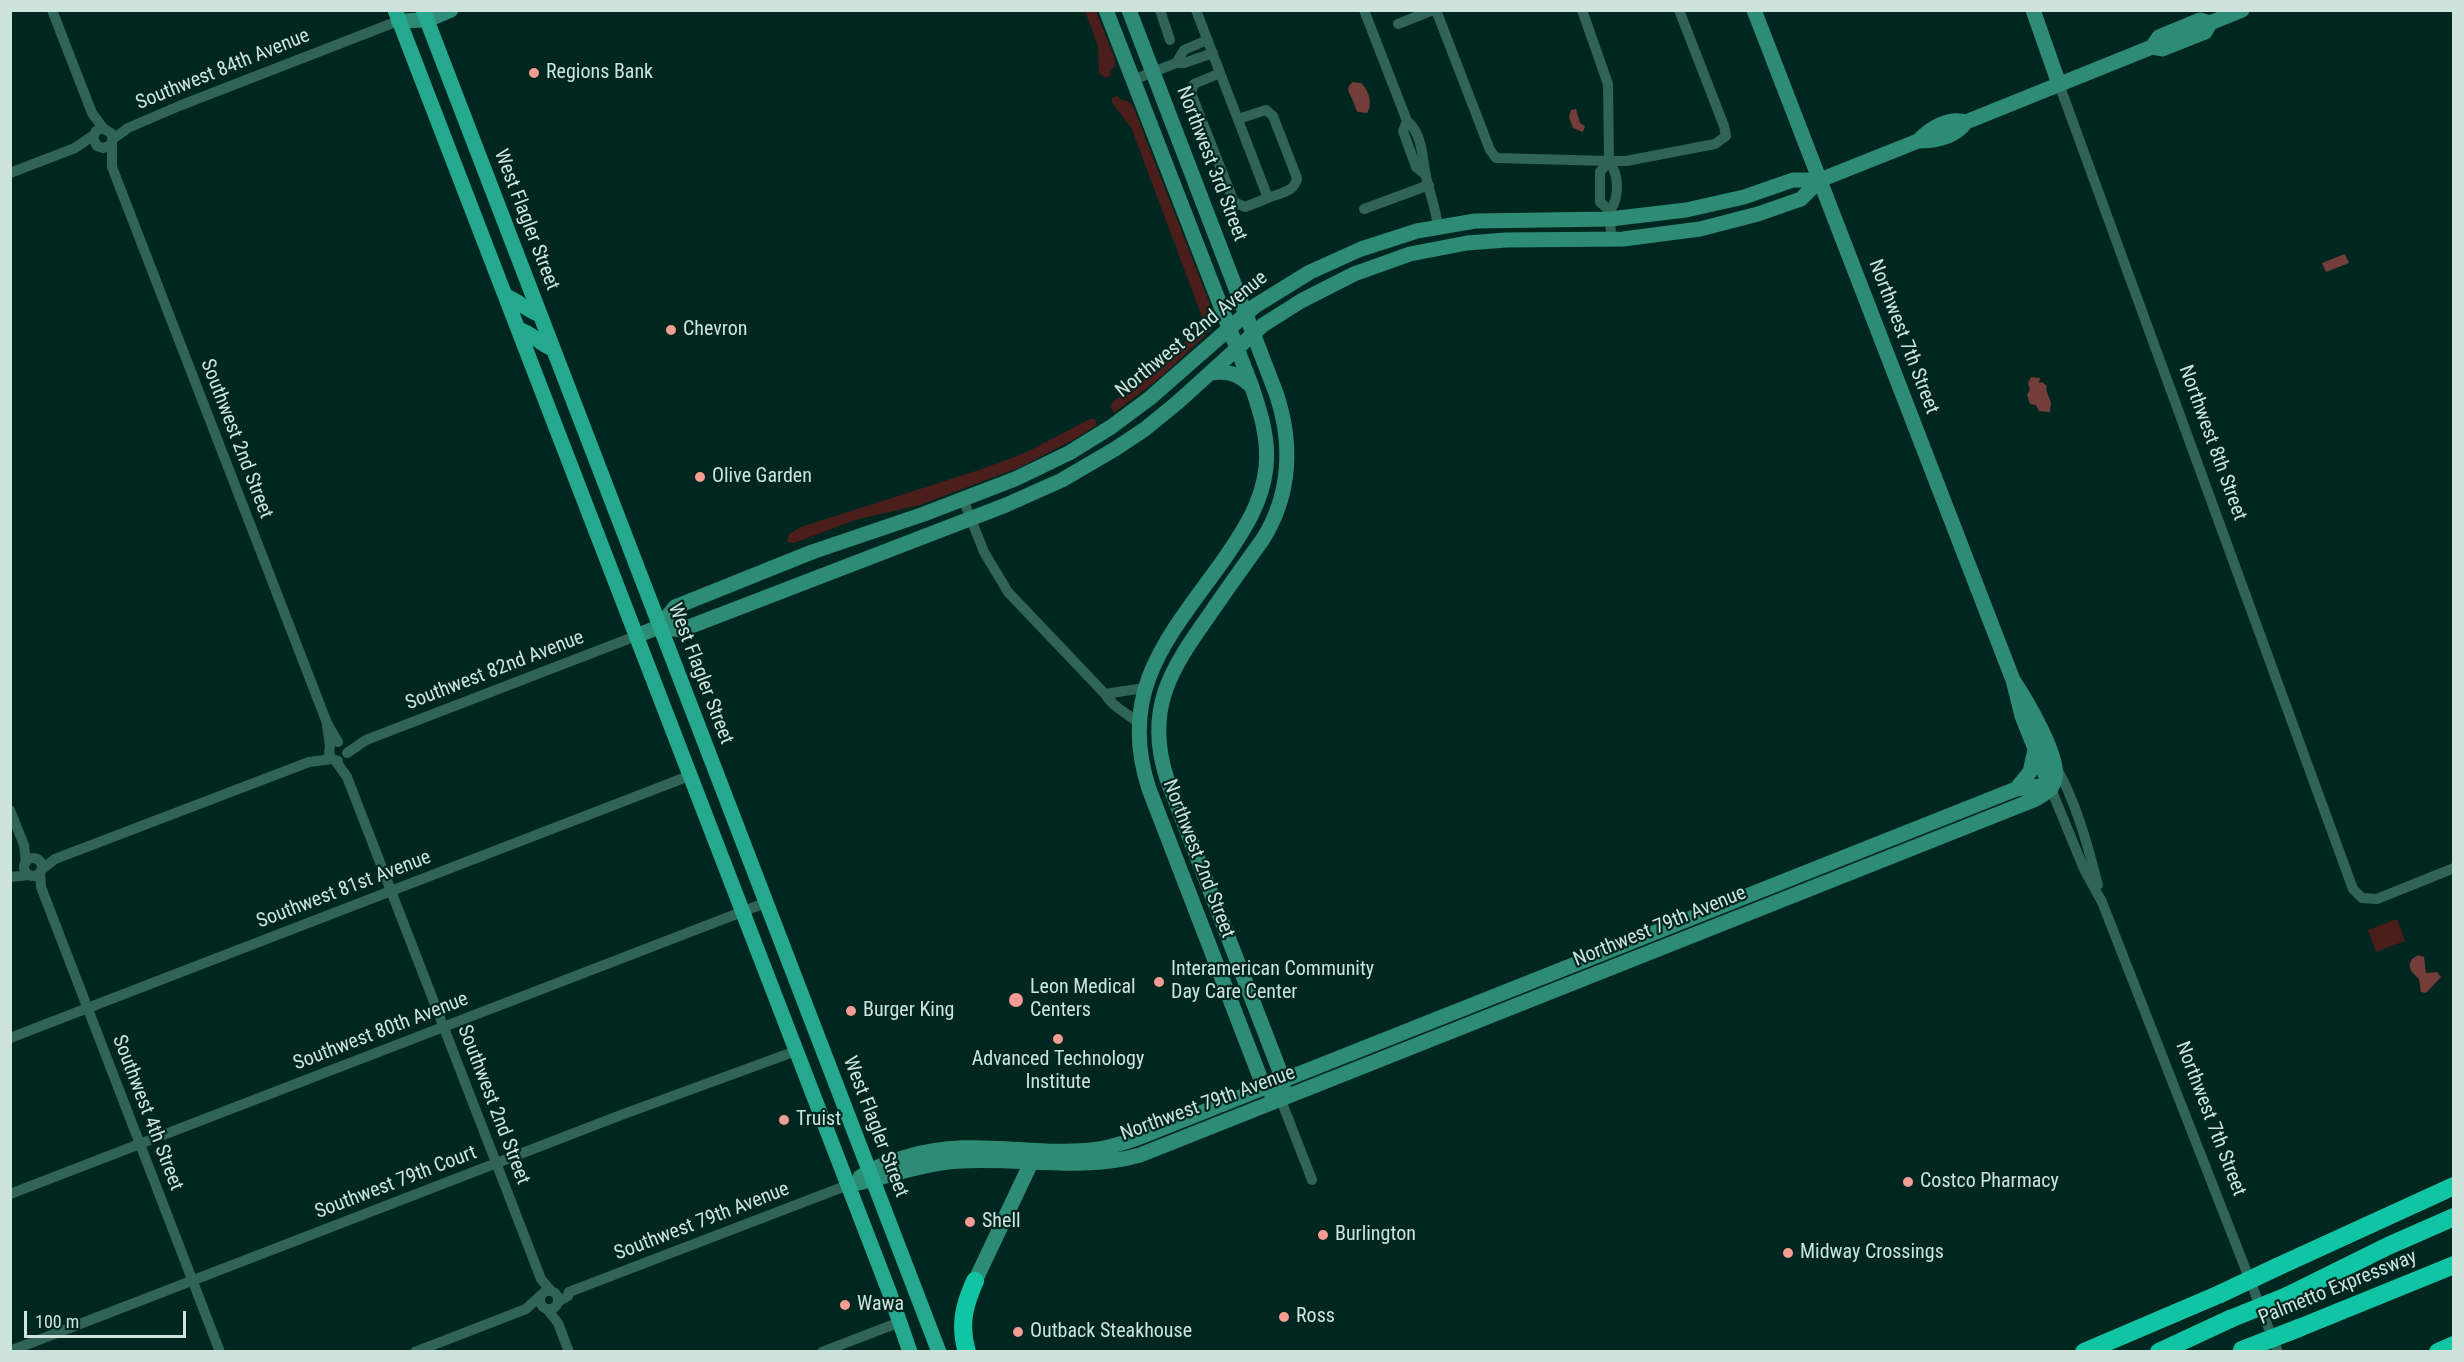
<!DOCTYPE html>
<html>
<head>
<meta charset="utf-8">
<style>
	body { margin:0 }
	#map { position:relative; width:2464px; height:1362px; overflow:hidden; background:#00271f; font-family:"Roboto Condensed",sans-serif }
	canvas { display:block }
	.frame { position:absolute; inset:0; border:12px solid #cde3dc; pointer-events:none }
	.scale { position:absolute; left:24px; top:1311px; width:162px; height:27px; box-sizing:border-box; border:3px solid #cde3dc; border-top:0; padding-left:8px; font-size:18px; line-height:21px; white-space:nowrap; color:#cde3dc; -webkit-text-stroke:4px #00271f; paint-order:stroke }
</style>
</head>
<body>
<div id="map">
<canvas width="2464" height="1362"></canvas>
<div class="frame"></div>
<div class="scale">100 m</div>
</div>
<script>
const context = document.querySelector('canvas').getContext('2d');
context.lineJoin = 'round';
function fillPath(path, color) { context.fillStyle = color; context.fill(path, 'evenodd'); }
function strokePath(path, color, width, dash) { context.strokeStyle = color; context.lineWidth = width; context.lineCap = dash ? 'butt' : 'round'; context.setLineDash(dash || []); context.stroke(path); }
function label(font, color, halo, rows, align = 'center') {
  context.font = font + ' "Roboto Condensed",sans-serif'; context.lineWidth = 4.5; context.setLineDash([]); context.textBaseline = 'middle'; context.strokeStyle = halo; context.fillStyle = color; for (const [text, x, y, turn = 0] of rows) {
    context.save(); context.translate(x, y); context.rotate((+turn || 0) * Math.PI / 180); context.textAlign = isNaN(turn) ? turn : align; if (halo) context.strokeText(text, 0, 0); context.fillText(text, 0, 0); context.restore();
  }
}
const green = new Path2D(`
	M1085 11H1096L1115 59V66L1110 72 1112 75 1105 78 1099 73 1098 46Z
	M1118 96 1120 99 1129 102 1133 106 1215 317V324L1211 330 1162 376 1114 413 1111 408 1112 402C1145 379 1183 353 1202 317L1131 127 1112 103V98Z
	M1090 419H1095L1097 425 1073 440 1018 468 920 505 855 520 794 543 787 542 789 534 801 527 979 470 1025 453Z
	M2397 919 2405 941 2376 952 2368 930Z`);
const water = new Path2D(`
	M1353 82 1361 83C1369 90 1373 105 1367 113L1358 112C1354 107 1355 104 1352 99 1349 91 1345 88 1353 82Z
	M1576 109 1580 123 1585 126 1583 132 1573 128 1569 117 1571 110Z
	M2345 254 2349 263 2326 272 2322 263Z
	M2031 377 2040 378 2039 383 2042 382 2047 386 2046 389 2051 403 2050 412 2039 411 2036 405 2030 404 2027 395 2030 390 2028 383Z
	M2418 955 2424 957 2426 973 2437 972 2441 977 2426 993 2421 992 2419 979C2413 973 2406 968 2412 959Z`);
const street = new Path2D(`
	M52 10 92 113 103 128
	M1160 10 1170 40
	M1196 10 1268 198C1280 193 1295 192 1297 178L1273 116 1266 110 1238 119
	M1364 10 1407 121C1423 134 1422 158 1426 177 1430 194 1436 209 1438 227
	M1436 10 1490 150 1496 158 1609 161H1626L1715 144 1726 136 1724 126 1679 10
	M1582 10 1608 84 1609 161
	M1398 24 1433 10
	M1176 63 1184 50 1207 40
	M1220 73 1194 84 1191 93 1234 202 1245 207 1268 198
	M1133 80 1176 63H1184L1213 53
	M2059 84 2353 889 2362 898 2377 899 2454 868
	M1407 121 1403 131 1416 167 1426 175
	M113 139 128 128 179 106 398 21
	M111 145 103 148 97 146 93 138 96 131 103 128 112 134V167L327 723 338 742
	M10 173 75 148 94 135
	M1364 209 1429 185
	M1610 211 1600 202V172L1609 161C1619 175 1620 196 1610 211L1611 240
	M963 499 984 552 1008 592 1105 694C1112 707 1128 713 1139 724
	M1105 694 1144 688
	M327 726 330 746 329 754 332 759 338 761
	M347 753 366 740 636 636
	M335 760 347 777 541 1279 551 1291
	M2056 767C2076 801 2088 847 2098 885
	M2051 789 2084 869 2102 902 2278 1352
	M10 810 24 845 26 862
	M24 867a9 9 0 1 1 18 0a9 9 0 1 1-18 0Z
	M41 870 55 859 309 762 332 759
	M40 872 41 887 220 1352
	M10 877 30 875
	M10 1038 689 776
	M1281 1100 1312 1180
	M10 1194 765 903
	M540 1300a9 9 0 1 1 18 0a9 9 0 1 1-18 0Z
	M558 1302 568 1296 569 1292 848 1185
	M547 1309 558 1323 569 1352
	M10 1351 621 1115 796 1051
	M415 1352 526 1309 540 1296
	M822 1352 900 1322`);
const secondary = new Path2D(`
	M1106 10 1252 387C1261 414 1269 439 1266 468 1262 503 1244 530 1225 558 1171 634 1116 689 1149 789L1260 1077 1265 1088 1272 1093
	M1129 10 1276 393C1293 443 1291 494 1263 539 1245 564 1227 589 1210 614 1171 669 1144 709 1167 779L1279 1069 1283 1080V1088
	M1754 10 2013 680 2022 716 2051 789
	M2033 10 2059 84
	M398 21 427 20 451 10
	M2210 23 2242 10
	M1966 122 2152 47 2159 37 2200 20 2210 23 2205 32 2162 49 2152 47
	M1210 373C1228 371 1237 373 1250 385
	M659 627 675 607 812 552 924 514 1015 479 1069 453 1111 427 1150 398 1255 306 1310 272 1361 249 1417 231 1475 221 1610 219 1686 210 1744 197 1793 180H1820L1918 141C1936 141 1955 137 1966 122 1948 117 1930 128 1918 141
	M636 636 659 627 681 630 1006 505 1062 480 1115 449 1145 429 1178 402 1263 325 1301 301 1354 274 1410 254 1467 243 1506 240 1623 239 1700 229 1758 214 1801 199 1820 180
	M2016 789 2030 772 2035 750
	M860 1177C874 1167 890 1162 906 1157 974 1136 1033 1158 1099 1149 1111 1147 1123 1143 1135 1139L2016 789 2040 786 2051 789
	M848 1185C886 1178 922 1163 961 1161 1021 1157 1080 1172 1140 1155L2036 799C2044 794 2053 789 2055 779 2061 758 2025 698 2013 680
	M975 1281 1031 1163`);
const primary = new Path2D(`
	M395 10 890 1294 910 1352
	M423 10 939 1352
	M506 296C519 301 526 310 540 315
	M518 329C533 333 539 344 553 349`);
const highway = new Path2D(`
	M2277 1267 2454 1186
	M2287 1296 2388 1246 2454 1217
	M2299 1328 2454 1265
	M967 1352C959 1326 964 1305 975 1281
	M2084 1352 2220 1294
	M2159 1352 2230 1319
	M2438 1352 2454 1345`);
const highwayBridge = new Path2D(`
	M2220 1294 2277 1267
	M2230 1319 2287 1296
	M2242 1350 2299 1328`);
const markers = [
	[534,73,6,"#f59c94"],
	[671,330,6,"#f59c94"],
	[700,477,6,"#f59c94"],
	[1159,982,6,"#f59c94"],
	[1016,1000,8,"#f59c94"],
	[851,1011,6,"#f59c94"],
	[1058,1039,6,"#f59c94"],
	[784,1120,6,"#f59c94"],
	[1908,1182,6,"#f59c94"],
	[970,1222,6,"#f59c94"],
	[1323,1235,6,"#f59c94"],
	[1788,1253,6,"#f59c94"],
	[845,1305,6,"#f59c94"],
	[1284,1317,6,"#f59c94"],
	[1018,1332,6,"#f59c94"]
];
const streetNames = [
	["Southwest 84th Avenue",223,70,-22],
	["Northwest 3rd Street",1211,164,69],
	["West Flagler Street",526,220,69],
	["Northwest 82nd Avenue",1192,335,-39],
	["Northwest 7th Street",1903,337,69],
	["Southwest 2nd Street",236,439,69],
	["Northwest 8th Street",2212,443,70],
	["Southwest 82nd Avenue",495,671,-21],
	["West Flagler Street",700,674,69],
	["Northwest 2nd Street",1198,859,69],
	["Southwest 81st Avenue",344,890,-21],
	["Northwest 79th Avenue",1660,927,-22],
	["Southwest 80th Avenue",381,1032,-21],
	["Northwest 79th Avenue",1208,1104,-20],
	["Southwest 2nd Street",493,1105,69],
	["Southwest 4th Street",147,1113,69],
	["Northwest 7th Street",2210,1119,69],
	["West Flagler Street",875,1127,69],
	["Southwest 79th Court",396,1183,-21],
	["Southwest 79th Avenue",702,1222,-21],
	["Palmetto Expressway",2338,1288,-22]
];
const poiNames = [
	["Regions Bank",546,73],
	["Chevron",683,330],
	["Olive Garden",712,477],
	["Interamerican Community",1171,970],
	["Day Care Center",1171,993],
	["Leon Medical",1030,988],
	["Centers",1030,1011],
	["Burger King",863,1011],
	["Advanced Technology",1058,1060,"center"],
	["Institute",1058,1083,"center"],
	["Truist",796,1120],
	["Costco Pharmacy",1920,1182],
	["Shell",982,1222],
	["Burlington",1335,1235],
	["Midway Crossings",1800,1253],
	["Wawa",857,1305],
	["Ross",1296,1317],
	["Outback Steakhouse",1030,1332]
];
fillPath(green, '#4b1e1c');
fillPath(water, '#733d39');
strokePath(street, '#2f6457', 10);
strokePath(secondary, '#2e8b76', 15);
strokePath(primary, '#25a98e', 15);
strokePath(highway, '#11c4a4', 18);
strokePath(highwayBridge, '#11c4a4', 18);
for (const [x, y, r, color] of markers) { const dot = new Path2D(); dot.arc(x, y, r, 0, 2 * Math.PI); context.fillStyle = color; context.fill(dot); strokePath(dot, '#00271f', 2); }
label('20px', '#cde3dc', '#00271f', streetNames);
label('20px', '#cde3dc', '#00271f', poiNames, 'left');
</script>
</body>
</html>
